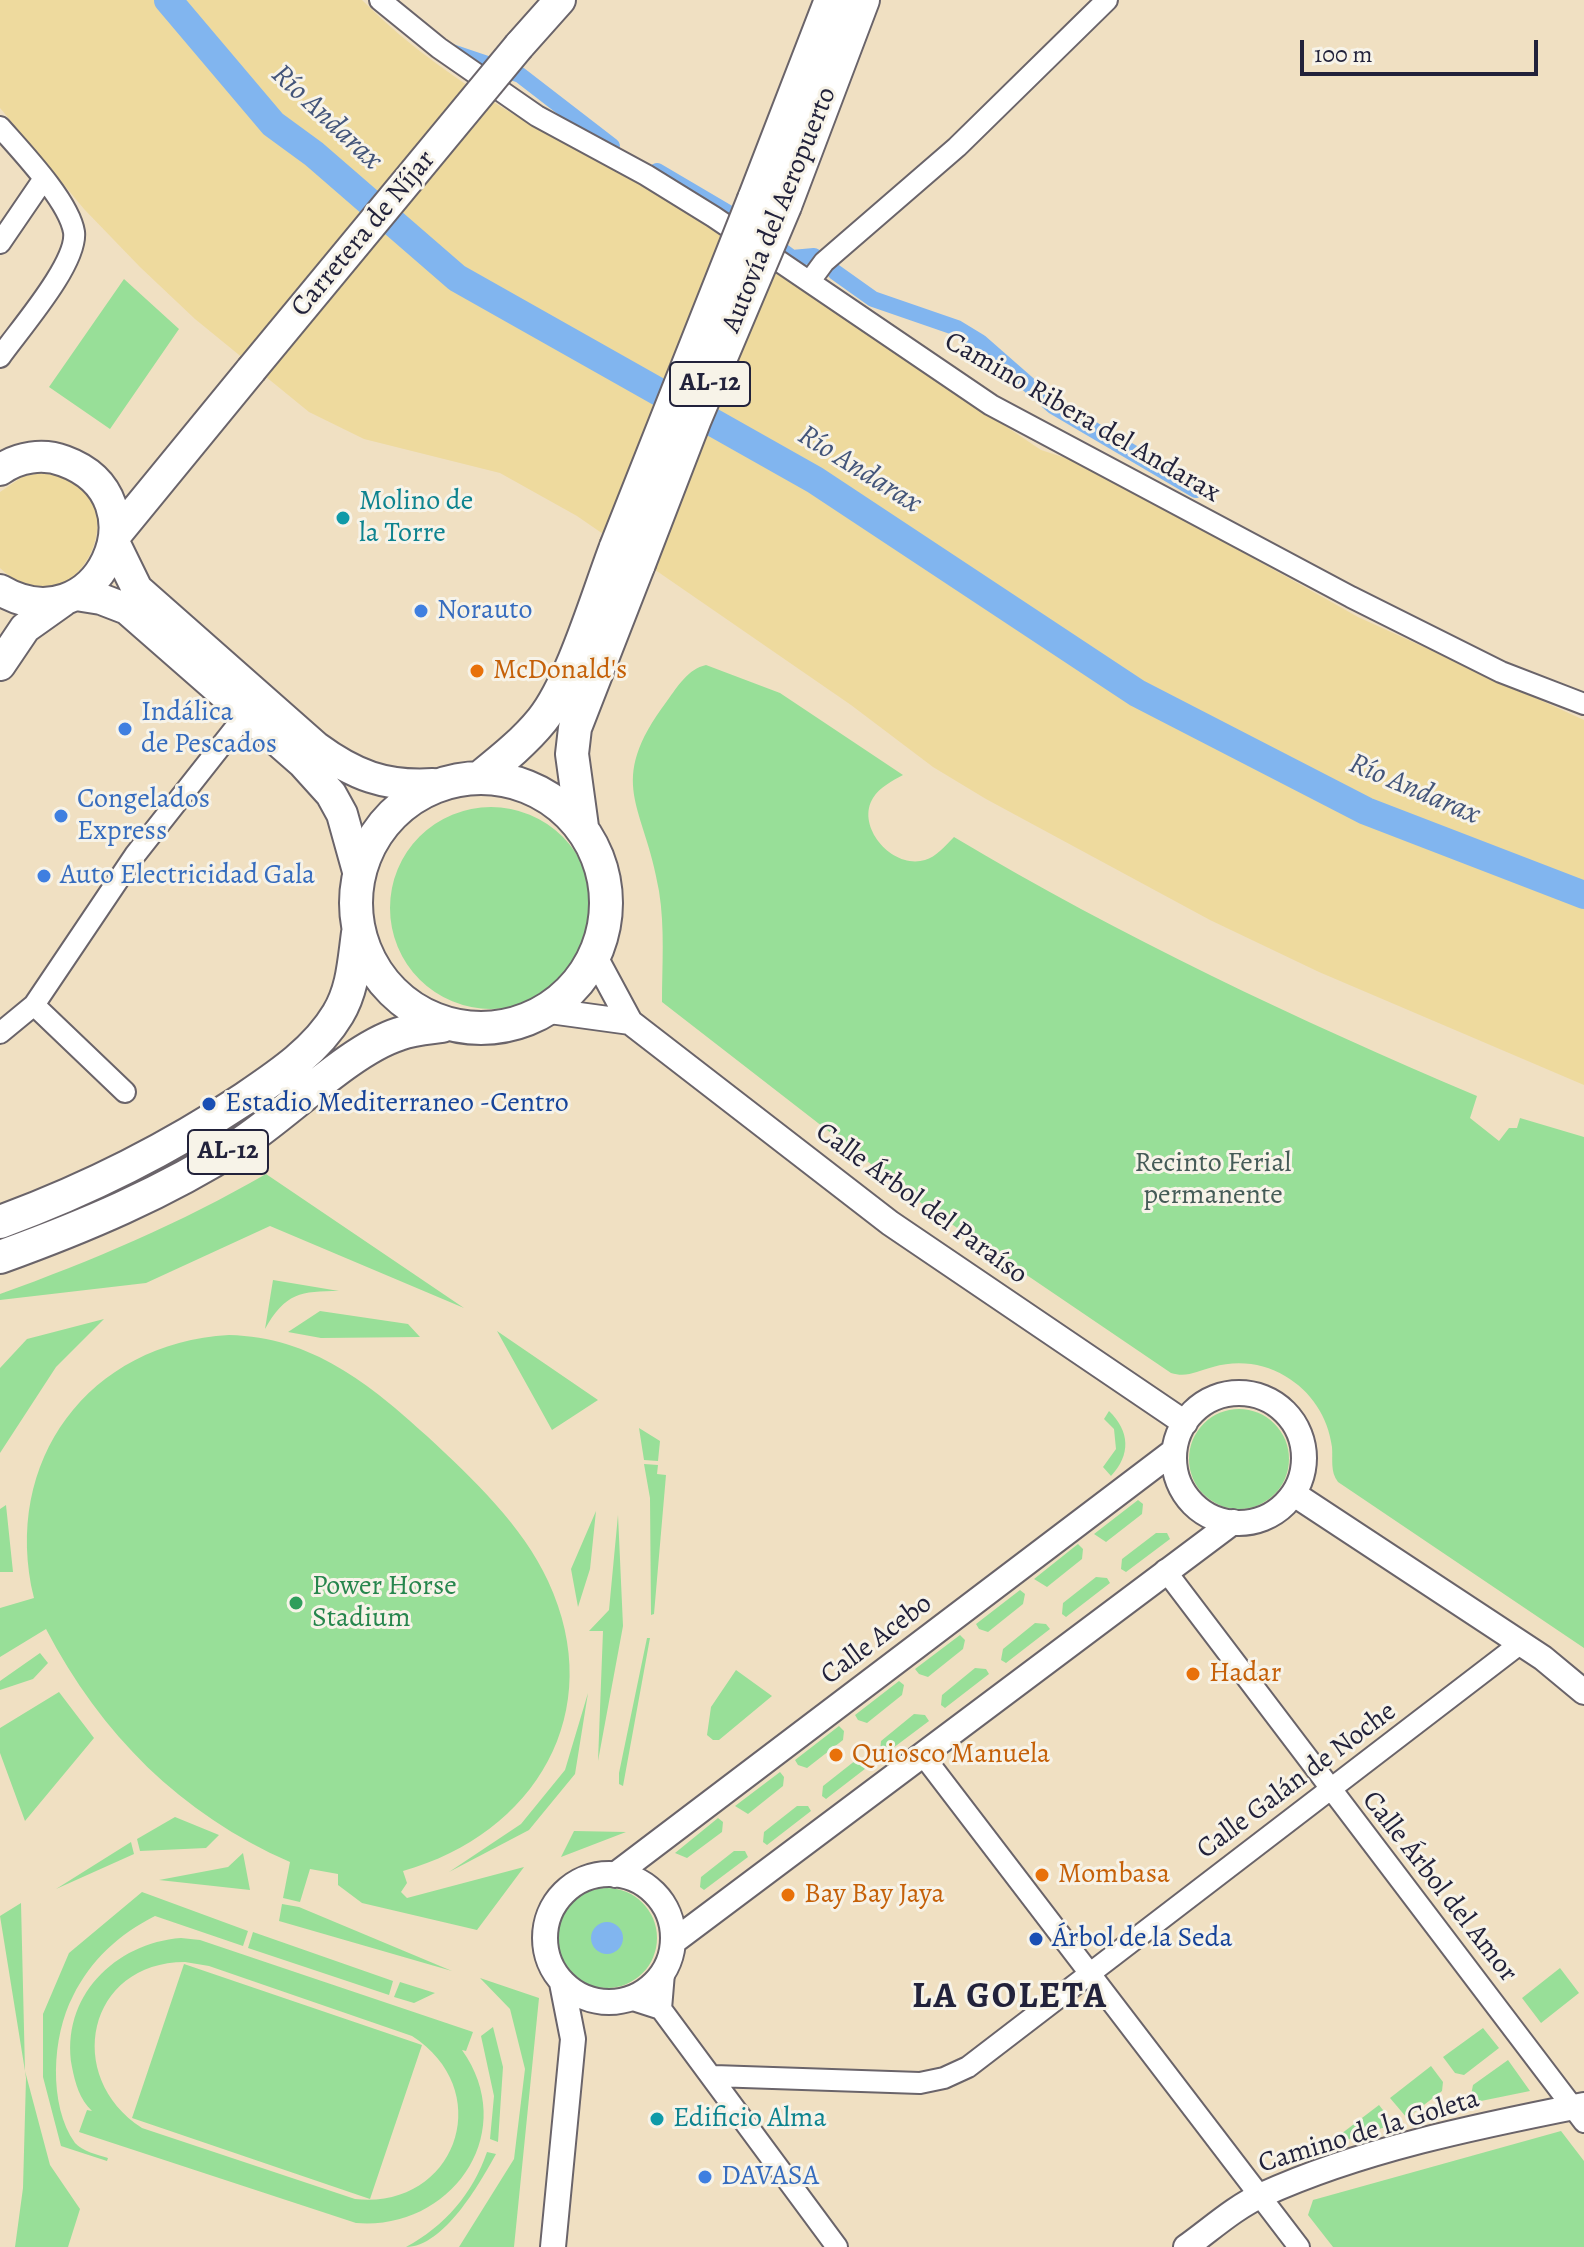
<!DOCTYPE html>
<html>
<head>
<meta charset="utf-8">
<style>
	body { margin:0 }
	#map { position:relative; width:1584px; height:2247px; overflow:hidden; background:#f0e0c2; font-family:Alegreya,serif }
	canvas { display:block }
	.scale { position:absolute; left:1300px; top:40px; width:238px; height:36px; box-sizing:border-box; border:4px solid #22223b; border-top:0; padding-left:10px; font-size:24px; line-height:28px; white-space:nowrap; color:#22223b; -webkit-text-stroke:6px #f7f3e8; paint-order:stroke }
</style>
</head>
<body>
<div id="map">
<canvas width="1584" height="2247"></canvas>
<div class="scale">100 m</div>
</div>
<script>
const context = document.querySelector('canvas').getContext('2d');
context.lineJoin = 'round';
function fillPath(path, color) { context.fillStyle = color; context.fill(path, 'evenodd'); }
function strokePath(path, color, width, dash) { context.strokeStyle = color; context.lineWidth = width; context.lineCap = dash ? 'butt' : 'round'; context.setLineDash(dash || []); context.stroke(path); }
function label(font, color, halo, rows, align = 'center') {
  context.font = font + ' Alegreya,serif'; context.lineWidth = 6; context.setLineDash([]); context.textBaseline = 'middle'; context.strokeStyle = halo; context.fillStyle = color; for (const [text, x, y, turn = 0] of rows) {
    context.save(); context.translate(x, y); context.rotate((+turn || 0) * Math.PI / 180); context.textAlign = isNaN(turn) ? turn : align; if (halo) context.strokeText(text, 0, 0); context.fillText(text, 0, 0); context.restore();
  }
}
const green = new Path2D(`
	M124 279 179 329 110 429 49 387Z
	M706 665 780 693 903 775C892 781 880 787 873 798 855 827 893 870 925 860 936 857 945 846 954 837 1121 937 1298 1020 1477 1096L1470 1118 1499 1141 1509 1128H1517L1520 1118 1584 1137V1648L1338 1482C1330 1472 1333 1459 1332 1447 1328 1417 1311 1391 1285 1376 1264 1363 1237 1360 1213 1367 1197 1371 1187 1378 1171 1373L925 1206 662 1002C662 966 665 928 659 891 645 804 604 785 667 701 678 686 688 669 706 665Z
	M390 908a101 101 0 1 1 202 0a101 101 0 1 1-202 0Z
	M266 1174 464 1308 270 1226 146 1283 0 1300V1294C92 1261 181 1223 266 1174Z
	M273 1280 339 1291C301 1291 285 1293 265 1329Z
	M320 1311 408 1324 420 1337 321 1338 288 1332Z
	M104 1319 56 1367 0 1453V1368L27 1339Z
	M497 1331 598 1400 552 1430Z
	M229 1335C312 1337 370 1384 428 1437 472 1478 523 1526 548 1581 609 1712 535 1834 403 1871L407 1883 401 1892 407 1898 524 1867 477 1930 362 1903 338 1885V1874L310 1869 300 1902 283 1898 290 1862C180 1814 101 1734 46 1629L0 1657V1608L34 1598C1 1461 89 1343 229 1335Z
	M1189 1459a50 50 0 1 1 100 0a50 50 0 1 1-100 0Z
	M1109 1411C1130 1431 1131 1455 1111 1476L1103 1467 1116 1449 1114 1429 1104 1419Z
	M639 1428 660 1441 658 1461 644 1460Z
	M644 1464 658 1465 657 1474 666 1475 654 1614 651 1615 650 1498Z
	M1138 1500 1143 1504 1142 1514 1106 1542 1094 1534Z
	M6 1505 13 1572H0V1509Z
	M596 1511 590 1569 578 1607 571 1569Z
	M618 1515 623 1626 598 1761 603 1631H589L609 1610Z
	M1156 1533H1167L1170 1539 1126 1572 1121 1569 1122 1559Z
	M1078 1544 1083 1549 1082 1559 1047 1587 1034 1579Z
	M1096 1577 1107 1578 1110 1583 1066 1617 1062 1614 1063 1603Z
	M1020 1590 1025 1594 1023 1604 988 1632 979 1629 976 1624Z
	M1035 1623 1046 1624 1050 1629 1006 1663 1001 1660 1003 1649Z
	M960 1635 965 1640 963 1649 928 1677 919 1674 915 1669Z
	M647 1638H650L623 1786 619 1784V1773Z
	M40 1653 48 1663 33 1679 0 1690V1681Z
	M975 1668 986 1669 989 1674 945 1708 941 1705 942 1695Z
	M736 1670 772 1696 719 1740H713L707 1735 711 1707Z
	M899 1681 904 1685 902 1695 867 1723 858 1720 855 1715Z
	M59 1692 94 1738 25 1821 0 1753V1728Z
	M588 1693 575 1774 529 1830 449 1872 521 1824 565 1770Z
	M914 1714 925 1715 929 1721 885 1754 880 1751 881 1741Z
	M839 1726 844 1731 843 1740 807 1768 798 1765 795 1760Z
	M856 1760H867L870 1765 826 1799 822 1796 823 1786Z
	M780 1772 784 1777 783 1786 748 1814 735 1806Z
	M797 1806H808L811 1811 767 1845 763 1842 764 1832Z
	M175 1817 219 1835 206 1848 140 1851 137 1839Z
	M718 1818 723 1822 722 1832 687 1858 675 1853Z
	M574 1831 626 1832 561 1857Z
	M131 1842 134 1854 56 1889Z
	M734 1851H745L748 1857 704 1890 700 1887 701 1877Z
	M243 1853 250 1890 159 1880 228 1867Z
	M557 1938a50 50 0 1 1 100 0a50 50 0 1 1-100 0Z
	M142 1892 248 1931 243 1946 155 1916C119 1934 91 1960 73 1996 52 2036 48 2105 75 2143 82 2151 98 2155 108 2158L107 2161 61 2146 43 2077V2014L69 1953Z
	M21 1903 25 2071 50 2165 80 2209 68 2247H15L23 2188 26 2078 25 2071 0 1916Z
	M282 1904 299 1907 452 1971 279 1921Z
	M253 1932 393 1981 389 1995 248 1948Z
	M181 1938 200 1940 473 2032 466 2051 462 2050C521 2133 451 2231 356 2223L79 2132 87 2110 92 2111C80 2100 75 2083 72 2067 60 1997 115 1943 181 1938ZM185 1962 209 1966 412 2036C498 2091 456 2210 355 2199L142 2128C63 2077 87 1962 185 1962Z
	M184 1964 422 2045 370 2199 132 2118Z
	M1560 1968 1579 1993 1541 2023 1522 1998Z
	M480 1978 539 1998 514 2247H459L514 2159 525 2069 510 2009Z
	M400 1982 435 1993 414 2003 394 1997Z
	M493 2027 503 2067 498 2142 490 2139 494 2096 481 2036Z
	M1483 2028 1499 2048 1464 2075 1455 2073 1443 2057Z
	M1508 2060 1530 2091 1476 2102 1471 2095 1473 2085Z
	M1431 2066 1443 2082 1442 2091 1407 2118 1390 2098Z
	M1379 2105 1394 2124 1341 2142 1337 2137Z
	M1561 2131 1584 2161V2247H1333L1308 2215 1313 2200Z
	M487 2152 496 2154C480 2183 444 2247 406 2247 445 2226 473 2193 487 2152Z`);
const sand = new Path2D(`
	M0 0H362C458 96 572 144 686 211L1041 450 1087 465 1358 617 1584 720V1085L1319 972 1210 920 986 799 933 767 851 705 577 516 500 473 364 439 309 412 195 319 140 267 84 209 0 108Z
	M40 473C151 477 81 644 0 568V492L22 477Z`);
const water = new Path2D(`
	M591 1938a16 16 0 1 1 32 0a16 16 0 1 1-32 0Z`);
const canal = new Path2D(`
	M452 52 520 75 612 146
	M657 171 747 224
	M765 238 792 258 814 256
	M835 272 873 299 957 328 980 342 1053 406 1196 490`);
const river = new Path2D(`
	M168 0 273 124 314 154 457 278 815 480 1137 693 1366 811 1584 895`);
const minor = new Path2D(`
	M380 0 439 48 537 116 646 175 714 217 991 405 1351 597 1501 672 1584 704
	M0 127C21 151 69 201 74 232 78 263 19 330 0 357
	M0 243 43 180
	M810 281 824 262 957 147 1107 0
	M34 1005 125 1092
	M0 1033 34 1005 135 855 236 727
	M1165 1570 1584 2122
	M922 1754 1299 2247
	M630 1999 661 2009 664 1973
	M661 2009 837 2247
	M714 2076 920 2083 944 2078 968 2067 1521 1643`);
const tertiary = new Path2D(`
	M595 957 630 1022 890 1223 1185 1423
	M550 1011 630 1022
	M1174 1458a65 65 0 1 1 130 0a65 65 0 1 1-130 0Z
	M1294 1494 1543 1658 1584 1692
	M545 1938a64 64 0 1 1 128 0a64 64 0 1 1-128 0Z
	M615 1875 1174 1451
	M673 1942 1233 1522
	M553 2247 573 2039 562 1983
	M1186 2247C1210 2230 1235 2207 1262 2195 1360 2150 1478 2126 1584 2105`);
const primary = new Path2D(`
	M519 46 560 0
	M0 470C18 457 43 453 64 461 166 498 97 647 0 590
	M115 536 251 370
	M114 542 137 589 316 747C354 775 385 787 433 784
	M76 595 101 599 127 609 303 763 331 794 342 814 359 875
	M0 665 25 628 63 601`);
const trunk = new Path2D(`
	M754 199 831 0
	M785 206 863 0
	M483 775C504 758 525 741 542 720 572 683 598 594 616 547
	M356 903a125 125 0 1 1 250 0a125 125 0 1 1-250 0Z
	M582 827 572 754 575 728 639 564
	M0 1222C87 1190 167 1150 244 1099 278 1076 316 1051 338 1014 353 989 354 962 358 933
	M0 1257C83 1227 164 1193 239 1145 287 1114 349 1050 399 1034 413 1029 428 1028 442 1026`);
const primaryBridge = new Path2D(`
	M251 370 519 46`);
const trunkBridge = new Path2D(`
	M616 547 754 199
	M639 564 695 419 785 206`);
const markers = [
	[343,518,8,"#0f9aa8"],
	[421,611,8,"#3f7fe0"],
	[477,671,8,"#e8710a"],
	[125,729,8,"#3f7fe0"],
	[61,816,8,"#3f7fe0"],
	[44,876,8,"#3f7fe0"],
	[209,1104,8,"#1a4fb4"],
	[296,1603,8,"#2e9e5b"],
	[1193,1674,8,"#e8710a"],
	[836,1755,8,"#e8710a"],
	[1042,1875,8,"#e8710a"],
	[788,1895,8,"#e8710a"],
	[1036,1939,8,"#1a4fb4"],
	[657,2119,8,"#0f9aa8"],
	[705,2177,8,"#3f7fe0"]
];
const shields = [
	[710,384,80],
	[228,1152,80]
];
const shieldNames = [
	["AL-12",710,384],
	["AL-12",228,1152]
];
const streetNames = [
	["Autovía del Aeropuerto",780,210,-68],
	["Carretera de Níjar",364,234,-50],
	["Camino Ribera del Andarax",1082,418,30],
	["Calle Árbol del Paraíso",921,1204,36],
	["Calle Acebo",877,1640,-37],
	["Calle Galán de Noche",1297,1781,-37],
	["Calle Árbol del Amor",1439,1887,52],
	["Camino de la Goleta",1369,2132,-17]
];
const cultureNames = [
	["Molino de",359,502],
	["la Torre",359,534],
	["Edificio Alma",673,2119]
];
const shopNames = [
	["Norauto",437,611],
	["Indálica",141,713],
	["de Pescados",141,745],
	["Congelados",77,800],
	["Express",77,832],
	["Auto Electricidad Gala",60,876],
	["DAVASA",721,2177]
];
const foodNames = [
	["McDonald's",493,671],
	["Hadar",1209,1674],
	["Quiosco Manuela",852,1755],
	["Mombasa",1058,1875],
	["Bay Bay Jaya",804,1895]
];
const transitNames = [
	["Estadio Mediterraneo -Centro",225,1104],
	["Árbol de la Seda",1052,1939]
];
const parkNames = [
	["Recinto Ferial",1213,1164],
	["permanente",1213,1196]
];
const leisureNames = [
	["Power Horse",312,1587],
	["Stadium",312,1619]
];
const waterNames = [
	["Río Andarax",326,118,43],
	["Río Andarax",859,470,32],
	["Río Andarax",1414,790,23]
];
const districtNames = [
	["LA GOLETA",1010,1998]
];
fillPath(green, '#98df98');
fillPath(sand, '#eeda9e');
fillPath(water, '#81b5ef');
strokePath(canal, '#81b5ef', 16);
strokePath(river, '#81b5ef', 28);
strokePath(minor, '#6a646a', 24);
strokePath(tertiary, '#6a646a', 28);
strokePath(primary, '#6a646a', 34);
strokePath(trunk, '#6a646a', 36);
strokePath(minor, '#fff', 20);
strokePath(tertiary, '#fff', 24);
strokePath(primary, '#fff', 30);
strokePath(trunk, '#fff', 32);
strokePath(primaryBridge, '#6a646a', 34, []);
strokePath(trunkBridge, '#6a646a', 36, []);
strokePath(primaryBridge, '#fff', 30);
strokePath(trunkBridge, '#fff', 32);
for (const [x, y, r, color] of markers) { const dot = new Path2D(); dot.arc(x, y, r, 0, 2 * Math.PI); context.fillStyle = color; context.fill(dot); strokePath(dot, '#f7f3e8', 3); }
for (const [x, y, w] of shields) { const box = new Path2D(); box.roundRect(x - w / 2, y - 22, w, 44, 6); context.fillStyle = '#f7f3e8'; context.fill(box); strokePath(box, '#22223b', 2); }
label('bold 26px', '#22223b', null, shieldNames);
label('28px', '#22223b', '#f7f3e8', streetNames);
label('28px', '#0d838f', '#f7f3e8', cultureNames, 'left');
label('28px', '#366cbe', '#f7f3e8', shopNames, 'left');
label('28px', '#c56008', '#f7f3e8', foodNames, 'left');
label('28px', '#164399', '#f7f3e8', transitNames, 'left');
label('28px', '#455b57', '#f7f3e8', parkNames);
label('28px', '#27864d', '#f7f3e8', leisureNames, 'left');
label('italic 30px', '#43557a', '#f7f3e8', waterNames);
context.letterSpacing = '2px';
label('bold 36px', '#22223b', '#f7f3e8', districtNames);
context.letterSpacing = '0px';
</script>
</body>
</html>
